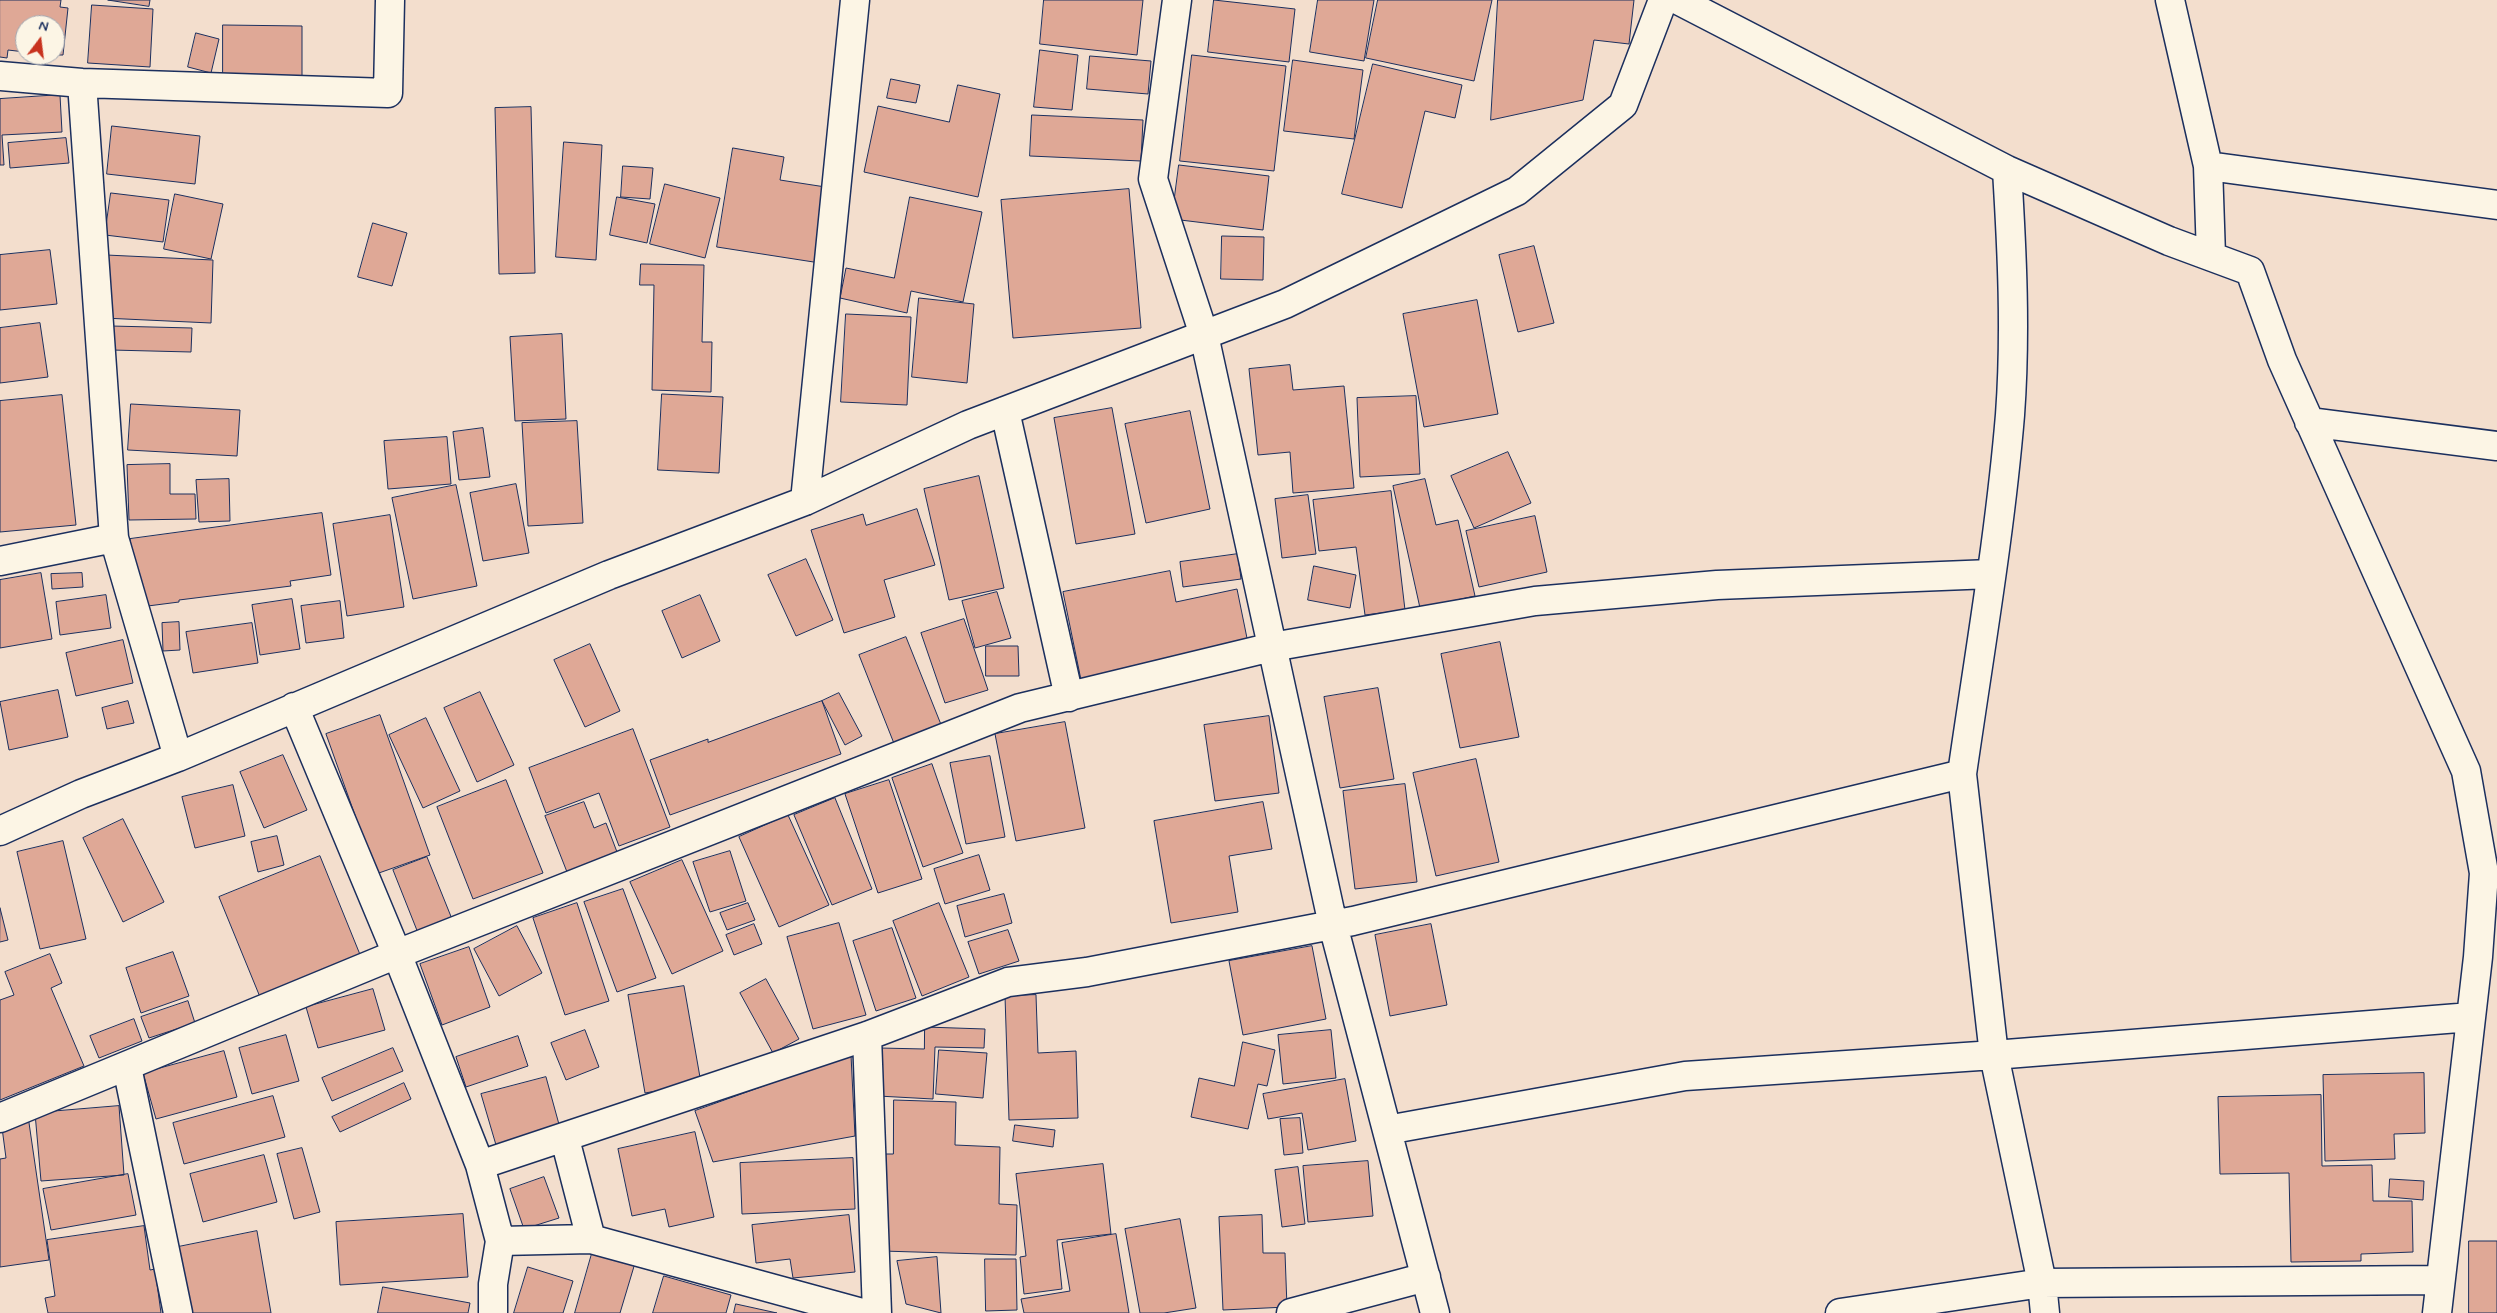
<!DOCTYPE html>
<html>
<head>
<meta charset="utf-8">
<style>
	body { margin:0 }
	#map { position:relative; width:2497px; height:1313px; overflow:hidden; background:#f3decd; font-family:Mynerve,sans-serif }
	canvas { display:block }
	.north { position:absolute; left:15px; top:15px; width:50px; height:50px; box-sizing:border-box; background:#fcf5e5; border:1px solid #a2a6af; border-radius:50%; rotate:15deg; font-size:14px; font-weight:700; line-height:20px; text-align:center; color:#1b2f5e }
	.north::after { content:''; display:block; margin:auto; width:18px; height:22px; background:#c8321e; clip-path:polygon(50% 0,100% 100%,50% 72%,0 100%) }
</style>
</head>
<body>
<div id="map">
<canvas width="2497" height="1313"></canvas>
<div class="north">N</div>
</div>
<script>
const context = document.querySelector('canvas').getContext('2d');
context.lineJoin = 'round';
function fillPath(path, color) { context.fillStyle = color; context.fill(path, 'evenodd'); }
function strokePath(path, color, width, dash) { context.strokeStyle = color; context.lineWidth = width; context.lineCap = dash ? 'butt' : 'round'; context.setLineDash(dash || []); context.stroke(path); }
const building = new Path2D(`
	M0 0H61L60 7 68 8 63 55H55V25H25V52L8 50 7 58 0 57Z
	M108 0H150L149 6Z
	M1044 0H1143L1137 55 1040 44Z
	M1214 0 1295 9 1289 62 1208 52Z
	M1318 0H1374L1364 61 1310 52Z
	M1378 0H1492L1474 81 1366 58Z
	M1498 0H1634L1629 44 1594 40 1583 100 1491 120Z
	M92 5 153 9 150 67 88 63Z
	M223 25 302 26V78L223 77Z
	M196 33 219 39 211 73 188 67Z
	M1040 50 1078 55 1072 110 1034 107Z
	M1192 55 1286 66 1274 171 1180 161Z
	M1090 56 1151 61 1148 94 1087 89Z
	M1293 60 1363 70 1354 139 1284 131Z
	M1373 64 1462 85 1455 118 1425 111 1402 208 1342 194Z
	M891 79 920 85 916 103 887 98Z
	M958 85 1000 94 978 197 864 172 878 106 949 122Z
	M60 95 62 132 2 135 4 165H0V99Z
	M531 107 535 273 499 274 495 108Z
	M1032 115 1143 120 1141 161 1030 156Z
	M112 126 200 136 195 184 107 174Z
	M66 138 69 163 10 168 8 143Z
	M564 142 602 145 596 260 556 257Z
	M733 148 784 157 780 180 832 188 820 263 717 247Z
	M1179 165 1269 176 1263 230 1172 219Z
	M623 166 653 168 650 199 621 197Z
	M665 184 720 198 705 258 650 244Z
	M1129 189 1141 328 1013 338 1001 200Z
	M111 193 169 200 163 242 105 235Z
	M175 194 223 204 211 259 164 249Z
	M617 197 655 204 647 243 610 235Z
	M910 197 982 212 963 302 911 291 907 313 840 298 846 268 894 278Z
	M373 223 407 233 392 286 358 277Z
	M1222 236 1264 237 1263 280 1221 279Z
	M1534 246 1554 323 1518 332 1499 255Z
	M50 250 57 304 0 310V255Z
	M106 255 213 260 211 323 103 318Z
	M641 264 704 265 702 342H712L711 392 652 390 654 285H640Z
	M919 298 974 304 967 383 912 377Z
	M1477 300 1498 414 1424 427 1403 314Z
	M846 314 911 317 907 405 841 402Z
	M40 323 48 377 0 383V328Z
	M111 326 192 328 191 352 111 350Z
	M562 334 566 419 515 421 510 337Z
	M1290 365 1293 390 1344 386 1354 488 1293 493 1290 452 1258 455 1249 369Z
	M662 394 723 397 719 473 658 470Z
	M62 395 76 525 0 532V401Z
	M1416 396 1420 474 1360 477 1357 398Z
	M131 404 240 410 237 456 128 450Z
	M1112 408 1135 534 1076 544 1054 418Z
	M1190 411 1210 509 1146 523 1125 424Z
	M577 421 583 523 528 526 522 423Z
	M483 428 490 477 459 480 453 432Z
	M447 437 451 484 388 489 384 441Z
	M1508 452 1531 503 1474 528 1451 476Z
	M170 464V494H195L196 519 129 520 127 465Z
	M979 476 1004 588 949 600 924 489Z
	M229 479 230 521 199 522 196 480Z
	M1425 479 1436 525 1458 520 1475 596 1420 608 1393 486Z
	M516 484 529 553 483 561 470 493Z
	M456 485 477 586 413 599 392 498Z
	M1391 491 1405 610 1365 615 1356 547 1319 551 1313 500Z
	M1308 495 1316 554 1282 558 1275 499Z
	M917 509 935 565 884 580 895 617 844 633 811 530 863 514 866 525Z
	M322 513 331 575 290 581 291 586 179 600V602L140 607 130 539Z
	M390 515 404 607 347 616 333 524Z
	M1535 516 1547 572 1479 587 1466 531Z
	M1238 554 1241 579 1183 587 1180 562Z
	M806 559 833 620 796 636 768 575Z
	M1314 566 1356 575 1350 608 1308 600Z
	M1170 571 1176 602 1237 589 1249 648 1081 680 1063 592Z
	M41 573 52 639 0 648V580Z
	M82 573 83 587 52 589 51 574Z
	M997 592 1011 638 975 648 962 601Z
	M106 595 111 628 60 635 56 602Z
	M700 595 720 641 682 658 662 611Z
	M292 599 300 649 260 655 252 605Z
	M340 601 344 638 306 643 301 606Z
	M964 619 988 690 945 703 921 633Z
	M179 622 180 650 163 651 162 623Z
	M252 623 258 663 193 673 186 632Z
	M906 637 942 727 895 746 859 655Z
	M123 640 133 683 76 696 66 653Z
	M1500 642 1519 737 1460 748 1441 654Z
	M590 644 620 711 585 727 554 660Z
	M986 646H1018L1019 676H986Z
	M1378 688 1394 779 1340 788 1324 697Z
	M58 690 68 737 9 750 0 702Z
	M480 692 514 765 477 782 444 708Z
	M839 693 862 736 845 745 822 701Z
	M128 701 134 723 107 729 102 708Z
	M822 701 841 754 670 815 650 760 708 739V742Z
	M380 715 430 855 376 874 326 734Z
	M1269 716 1279 793 1215 801 1204 725Z
	M426 718 460 791 423 808 389 735Z
	M1065 722 1085 828 1016 841 995 734Z
	M633 729 670 827 619 846 599 793 546 813 529 768Z
	M283 755 307 810 264 828 240 772Z
	M990 756 1005 837 966 844 950 763Z
	M1476 759 1499 862 1436 876 1413 773Z
	M932 764 963 853 923 867 892 778Z
	M506 780 543 873 473 899 437 807Z
	M889 780 922 879 878 893 845 794Z
	M1405 784 1417 882 1355 889 1343 791Z
	M233 785 245 836 195 848 182 797Z
	M835 798 872 889 832 905 794 815Z
	M584 802 594 828 606 823 617 852 567 872 545 816Z
	M1263 802 1272 849 1229 856 1238 912 1171 923 1154 821Z
	M788 815 829 905 779 927 739 837Z
	M123 819 164 902 123 922 83 838Z
	M277 836 284 865 258 872 251 842Z
	M63 841 86 939 40 949 17 852Z
	M730 851 746 901 710 912 693 862Z
	M979 855 990 890 945 904 934 869Z
	M320 856 361 957 260 997 219 897Z
	M427 857 452 919 418 933 393 870Z
	M682 860 723 951 672 974 630 882Z
	M623 889 656 978 617 992 584 902Z
	M1004 894 1012 923 965 937 957 906Z
	M577 903 609 1001 565 1015 533 918Z
	M748 903 755 920 727 930 720 913Z
	M939 903 969 977 922 996 893 921Z
	M0 908 8 940 0 942Z
	M839 923 866 1015 813 1029 787 937Z
	M754 924 762 944 734 955 726 935Z
	M1431 924 1447 1005 1390 1016 1375 935Z
	M517 926 542 973 499 996 474 949Z
	M892 928 916 998 876 1011 853 941Z
	M1008 930 1019 961 979 974 968 942Z
	M1312 946 1326 1019 1243 1035 1229 961Z
	M469 947 490 1007 442 1025 420 964Z
	M173 952 189 996 141 1013 126 968Z
	M50 954 62 983 51 988 84 1066 0 1100V1000L14 995 5 972Z
	M766 979 799 1039 773 1053 740 993Z
	M684 986 701 1083 645 1093 628 995Z
	M373 989 385 1030 318 1048 306 1007Z
	M1036 995 1038 1053 1076 1051 1078 1118 1009 1120 1005 996Z
	M188 1001 195 1023 149 1038 141 1017Z
	M134 1019 142 1041 99 1058 90 1036Z
	M925 1027 985 1029 984 1048 935 1047 933 1099 878 1096 880 1048 924 1049Z
	M585 1030 599 1067 566 1080 551 1043Z
	M1331 1030 1336 1078 1283 1084 1278 1035Z
	M286 1035 299 1081 252 1094 239 1048Z
	M518 1036 528 1066 466 1087 456 1057Z
	M1243 1042 1275 1050 1267 1086 1258 1084 1248 1129 1191 1117 1199 1078 1234 1086Z
	M393 1048 403 1071 332 1101 322 1078Z
	M939 1050 987 1053 983 1098 936 1094Z
	M224 1051 237 1097 156 1119 143 1073Z
	M851 1055 855 1136 713 1162 695 1111Z
	M2424 1073 2425 1133 2394 1134 2395 1159 2325 1161 2323 1075Z
	M546 1077 560 1128 496 1145 481 1094Z
	M1345 1079 1356 1141 1308 1150 1302 1113 1268 1119 1263 1094Z
	M404 1083 411 1099 340 1132 332 1117Z
	M2321 1095 2322 1166 2372 1165 2373 1201H2412L2413 1252 2361 1254V1261L2291 1262 2289 1173 2220 1174 2218 1097Z
	M273 1096 285 1137 184 1164 173 1123Z
	M894 1100 956 1102 955 1145 1000 1147 999 1204 1017 1205 1016 1255 882 1251 885 1154H893Z
	M119 1106 124 1175 41 1181 35 1113Z
	M28 1116 49 1260 0 1267V1159L6 1158 1 1120Z
	M1300 1118 1303 1153 1284 1155 1280 1119Z
	M1015 1125 1055 1130 1053 1147 1013 1141Z
	M695 1132 714 1217 669 1227 665 1209 632 1216 618 1149Z
	M302 1148 320 1212 294 1219 277 1154Z
	M264 1155 277 1202 203 1222 190 1174Z
	M853 1158 855 1209 742 1214 740 1163Z
	M1368 1161 1373 1216 1308 1222 1303 1166Z
	M1103 1164 1111 1234 1057 1240 1062 1289 1024 1294 1020 1257 1026 1256 1016 1174Z
	M1298 1167 1305 1224 1282 1227 1275 1170Z
	M128 1174 136 1215 51 1230 43 1189Z
	M544 1177 559 1218 524 1229 510 1189Z
	M2390 1179 2424 1181 2423 1200 2389 1197Z
	M463 1214 468 1277 340 1285 336 1222Z
	M849 1215 855 1272 793 1278 790 1259 756 1263 752 1225Z
	M1262 1215 1263 1253H1285L1287 1307 1223 1310 1219 1217Z
	M1180 1219 1196 1308 1164 1313H1140L1125 1229Z
	M144 1226 150 1270 155 1269 161 1313H48L45 1298 55 1296 47 1240Z
	M257 1231 271 1313H191L178 1247Z
	M1116 1234 1129 1313H1024L1021 1299 1070 1291 1062 1243Z
	M2469 1241H2497V1313H2469Z
	M593 1250 635 1263 620 1313H575Z
	M937 1257 941 1313 906 1304 897 1261Z
	M985 1259H1016L1017 1310 986 1311Z
	M528 1267 573 1281 563 1313H514Z
	M664 1276 731 1295 726 1313H653Z
	M383 1287 470 1303 468 1313H378Z
	M736 1304 777 1313H734Z`);
const minor = new Path2D(`
	M1177 0 1153 179 1204 335 1333 925 1435 1313
	M1678 0 2007 170 2169 241 2250 271 2282 360 2466 771 2484 873 2478 957 2437 1313
	M2170 0 2208 166
	M0 76 82 83 388 93 390 0
	M82 83 114 538 178 757
	M2211 256 2208 166 2497 205
	M1005 411 1069 697
	M2309 422 2497 446
	M805 501 855 0
	M0 561 114 538
	M294 707 397 954 480 1165 500 1241 493 1284V1313
	M0 831 81 794 178 757 609 575 805 501 968 425 1285 304 1517 191 1623 105 1663 0
	M867 1036 877 1313
	M127 1067 178 1313
	M0 1118 397 954 1020 708 1272 647 1535 601 1717 585 1991 574
	M1387 1130 1685 1076 1994 1055 1962 774
	M565 1139 591 1239 862 1313
	M480 1165 867 1036 1008 982 1087 972 1353 921 1962 774C1979 655 2000 535 2010 415 2016 333 2012 251 2007 170
	M500 1241 591 1239
	M1291 1313 1426 1277
	M1840 1313 2042 1283 1994 1055 2471 1017
	M2045 1313 2042 1283 2440 1280`);
fillPath(building, '#dfa896');
strokePath(building, '#1b2f5e', 1);
strokePath(minor, '#1b2f5e', 31);
strokePath(minor, '#fcf5e5', 28);
</script>
</body>
</html>
